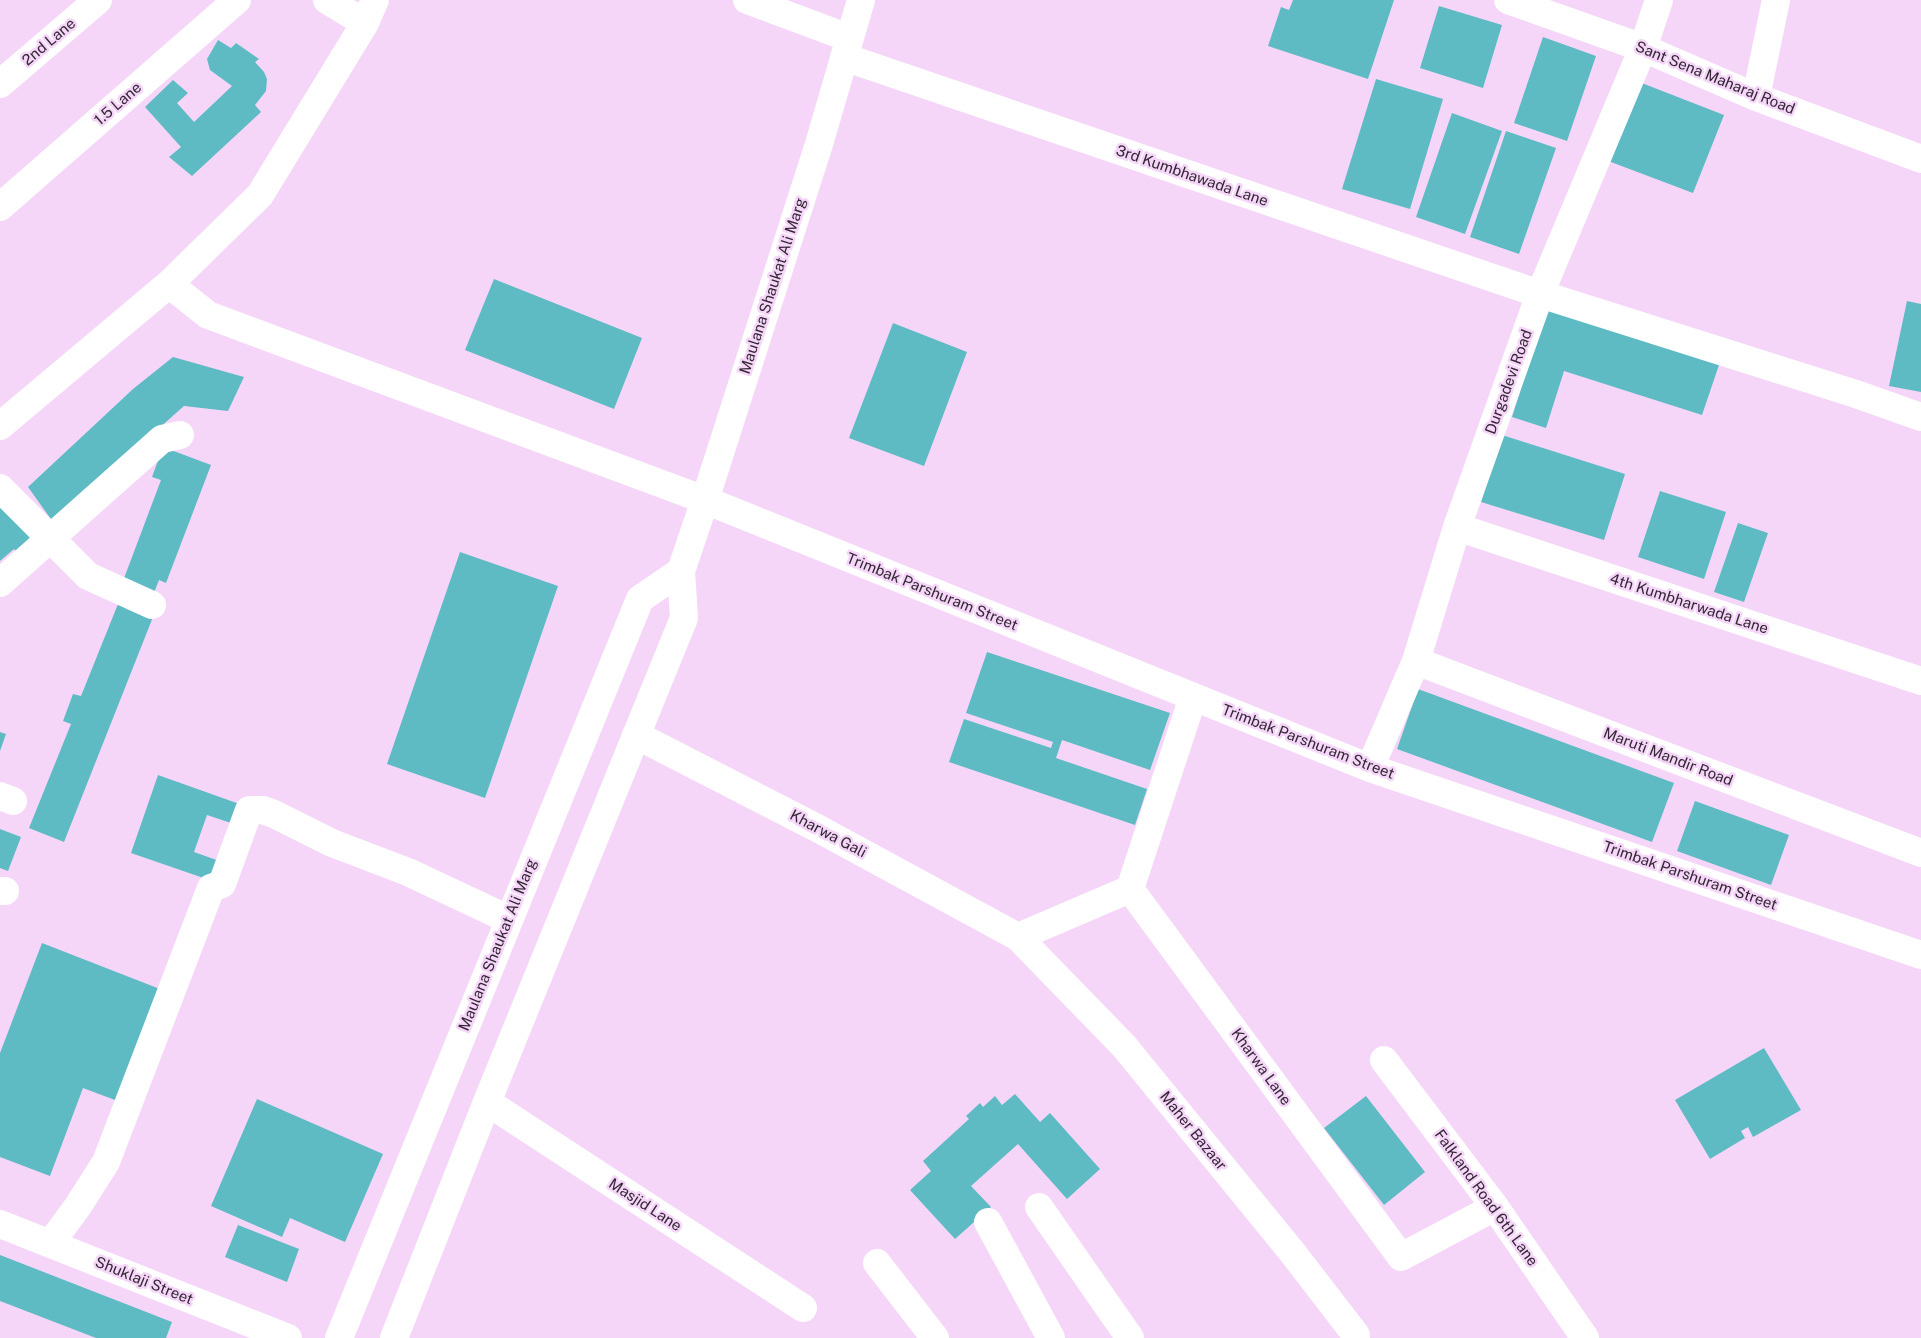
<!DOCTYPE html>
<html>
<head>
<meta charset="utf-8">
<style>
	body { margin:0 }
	canvas { display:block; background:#f5d6f8 }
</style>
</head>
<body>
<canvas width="1921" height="1338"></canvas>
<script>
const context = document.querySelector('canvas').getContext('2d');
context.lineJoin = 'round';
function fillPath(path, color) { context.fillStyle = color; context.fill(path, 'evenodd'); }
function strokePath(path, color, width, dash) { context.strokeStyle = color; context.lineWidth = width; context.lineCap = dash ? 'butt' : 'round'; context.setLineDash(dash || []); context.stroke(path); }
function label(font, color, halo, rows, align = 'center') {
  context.font = font + ' "Public Sans",sans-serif'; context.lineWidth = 5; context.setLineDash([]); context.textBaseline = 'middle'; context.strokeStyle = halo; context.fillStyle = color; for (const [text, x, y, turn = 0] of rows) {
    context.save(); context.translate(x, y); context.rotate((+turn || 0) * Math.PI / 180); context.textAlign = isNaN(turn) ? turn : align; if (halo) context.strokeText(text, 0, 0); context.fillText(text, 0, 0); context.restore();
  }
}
const building = new Path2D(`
	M1293 0H1394L1368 79 1268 46 1281 7 1289 10Z
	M1439 6 1502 25 1483 88 1420 68Z
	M1543 37 1596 56 1567 141 1514 123Z
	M218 40 231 48 236 43 259 59 255 62 264 72 267 79 266 91 255 105 261 112 192 176 169 157 181 147 145 107 173 80 188 93 177 103 194 122 232 86 210 70 207 59Z
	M1376 79 1443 99 1410 209 1342 189Z
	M1634 80 1724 115 1693 193 1603 159Z
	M1452 113 1502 131 1465 234 1416 217Z
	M1506 131 1556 148 1519 254 1470 237Z
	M494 279 642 338 614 409 465 350Z
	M1907 301 1921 304V392L1889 386Z
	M1547 306 1720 362 1702 415 1564 371 1546 428 1512 417Z
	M893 323 967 352 924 466 849 438Z
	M173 357 244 377 228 411 184 406 53 522 28 487 133 389Z
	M1502 435 1625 474 1604 540 1481 502Z
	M163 447 211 465 166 583 159 580 154 593 123 581 161 480 152 477Z
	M1660 491 1726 512 1704 579 1638 557Z
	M0 504 33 540 19 554 14 549 0 561Z
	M1738 523 1768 533 1744 602 1714 592Z
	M460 552 558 586 485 798 387 764Z
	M118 604 153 617 64 842 29 828 71 724 63 721 73 694 81 696Z
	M987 652 1170 713 1150 770 1062 740 1056 758 1147 789 1135 825 949 762 964 719 1051 748 1053 742 966 713Z
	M1418 689 1674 783 1652 842 1397 749Z
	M0 732 6 734 0 751Z
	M158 775 245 806 237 825 207 815 194 852 225 863 218 883 131 853Z
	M1695 801 1789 835 1771 885 1677 851Z
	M0 829 21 837 8 871 0 868Z
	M42 943 165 991 123 1103 83 1088 50 1176 0 1157V1053Z
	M1764 1048 1801 1110 1753 1137 1748 1127 1741 1131 1745 1138 1710 1159 1675 1100Z
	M1015 1094 1040 1122 1050 1113 1100 1169 1067 1199 1018 1144 971 1186 991 1207 955 1239 910 1190 931 1171 923 1161 969 1119 966 1116 980 1103 983 1107 995 1096 1002 1105Z
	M1366 1096 1425 1172 1384 1205 1324 1128Z
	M257 1099 383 1154 345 1242 290 1218 282 1237 211 1206Z
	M238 1225 299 1249 287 1282 225 1257Z
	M0 1255 172 1322 166 1338H96L0 1301Z`);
const minor = new Path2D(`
	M327 0 365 23
	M747 0 849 38
	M1508 0 1643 48 1756 97 1921 159
	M844 57 1540 294 1856 394 1921 417
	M0 84 98 0
	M1756 97 1776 0
	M0 207 237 0
	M169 284 208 315 705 500 1370 768 1921 955
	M0 426 169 284 260 195 365 23 375 0
	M0 488 88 576 152 605
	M1457 527 1921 681
	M0 583 162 439 180 435
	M1416 661 1921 853
	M636 735 817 828 1018 937 1124 1046 1292 1252 1356 1335
	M1370 768 1416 661 1457 527 1540 294 1643 48 1659 0
	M0 796 13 801
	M1130 889 1193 697
	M0 891H5
	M1018 937 1130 889 1401 1257 1495 1207
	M1384 1060 1495 1207 1585 1338
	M487 1102 803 1308
	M1039 1207 1130 1338
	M988 1222 1051 1338
	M0 1224 288 1338
	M50 1244 78 1206 106 1162 211 888 222 884 249 810H263L274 814 332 843 408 872 508 919
	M877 1263 935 1338`);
const major = new Path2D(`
	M339 1338 640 599 681 571
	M394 1338 487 1102 684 618 681 571 705 500 819 144 861 0`);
const streetNames = [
	["2nd Lane",49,42,-40],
	["Sant Sena Maharaj Road",1715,78,22],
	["1.5 Lane",118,104,-41],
	["3rd Kumbhawada Lane",1192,176,19],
	["Maulana Shaukat Ali Marg",773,286,-72],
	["Durgadevi Road",1509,382,-70],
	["Trimbak Parshuram Street",932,592,22],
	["4th Kumbharwada Lane",1689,604,18],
	["Trimbak Parshuram Street",1308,742,21],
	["Maruti Mandir Road",1668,757,21],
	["Kharwa Gali",828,834,28],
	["Trimbak Parshuram Street",1690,876,19],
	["Maulana Shaukat Ali Marg",498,945,-68],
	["Kharwa Lane",1261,1067,54],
	["Maher Bazaar",1193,1131,51],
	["Falkland Road 6th Lane",1486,1198,54],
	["Masjid Lane",645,1205,33],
	["Shuklaji Street",144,1281,22]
];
fillPath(building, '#5ebbc4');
strokePath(minor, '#fff', 28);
strokePath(major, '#fff', 28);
label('15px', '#332734', '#f5d6f8', streetNames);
</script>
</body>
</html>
